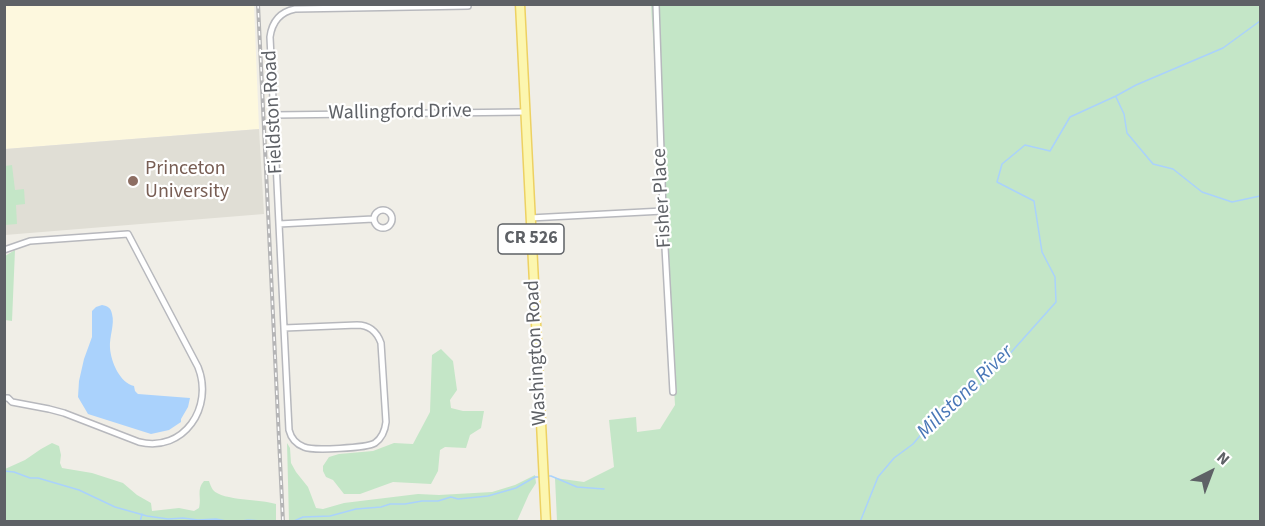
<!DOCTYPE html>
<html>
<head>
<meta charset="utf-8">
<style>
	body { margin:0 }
	#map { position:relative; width:1265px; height:526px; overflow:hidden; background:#f0eee7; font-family:"Source Sans 3",sans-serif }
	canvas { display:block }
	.frame { position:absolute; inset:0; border:6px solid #5e6166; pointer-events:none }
	.north { position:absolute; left:1181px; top:442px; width:60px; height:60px; -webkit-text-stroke:4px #fff; paint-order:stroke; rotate:42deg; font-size:16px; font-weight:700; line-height:24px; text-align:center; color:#5e6166 }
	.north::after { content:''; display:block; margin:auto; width:21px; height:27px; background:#5e6166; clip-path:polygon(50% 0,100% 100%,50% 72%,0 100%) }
</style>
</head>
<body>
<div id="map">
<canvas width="1265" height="526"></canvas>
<div class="frame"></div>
<div class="north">N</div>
</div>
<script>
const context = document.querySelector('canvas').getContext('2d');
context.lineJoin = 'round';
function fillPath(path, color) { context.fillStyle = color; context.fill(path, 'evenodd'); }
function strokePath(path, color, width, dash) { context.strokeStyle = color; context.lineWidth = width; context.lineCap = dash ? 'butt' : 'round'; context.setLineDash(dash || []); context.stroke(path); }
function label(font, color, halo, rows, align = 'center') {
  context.font = font + ' "Source Sans 3",sans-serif'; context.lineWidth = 4.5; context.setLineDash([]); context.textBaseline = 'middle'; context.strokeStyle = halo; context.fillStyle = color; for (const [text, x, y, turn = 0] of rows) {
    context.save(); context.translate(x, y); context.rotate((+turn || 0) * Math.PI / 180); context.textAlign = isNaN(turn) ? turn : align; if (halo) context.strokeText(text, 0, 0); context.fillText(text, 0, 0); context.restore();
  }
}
const commercial = new Path2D(`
	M5 5H254L259 129 5 149Z`);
const education = new Path2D(`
	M259 129 264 214 5 235V149Z`);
const green = new Path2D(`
	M651 5H1260V521H557L555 478 584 482 614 467 609 420 636 417 637 432 660 429 675 405Z
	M12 165 15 190 24 189 25 204 16 205 17 224 5 225V166Z
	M15 250 12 321 5 320V256Z
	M441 349 453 361 457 390 450 400 451 408 463 411H484L481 428 470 435 466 448 445 447 440 450 438 471 431 484 393 482 360 494H344L333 480 326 477 323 471V466L329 457 339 454 373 451 394 443 413 444 430 412 432 355Z
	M52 443 59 446 61 455 60 463 62 468 92 473 123 483 137 495 151 503 152 511 179 508 194 511 199 508C202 498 196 490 204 481H209C210 484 211 487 213 490 223 501 261 499 276 504V521H5V469L25 460 41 449Z
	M287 443 290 448 291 463 296 472 308 487 316 508 323 509 344 503 418 494 439 495 492 492 515 485 535 475 536 483 529 494 517 521H289Z`);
const water = new Path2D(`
	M102 305C108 306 111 308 112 314 115 324 109 337 110 348 111 362 120 383 134 386L135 391 138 394 190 398 188 407 181 419V422L169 430 151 434 88 414 78 397 79 381 84 359 92 337V311L96 307Z`);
const stream = new Path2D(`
	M1116 97 1124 114 1127 133 1153 164 1173 169 1202 192 1232 202 1260 196
	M4 471 14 472 30 478H38L79 490 115 507 147 516 168 519 183 518 198 520 216 519 231 522
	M546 476H551L577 487 604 489
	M140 522 142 514
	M236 522 248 520 275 522
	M292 522 303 517 330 516 356 509 381 507 390 504H405L422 501H438L451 497 458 499 488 496 516 488 535 477H541
	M860 522 878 477 894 458 913 444 941 411 956 405 970 395 998 367 1056 302 1055 277 1042 252 1034 201 997 182 1002 164 1025 145 1050 151 1070 117 1116 96 1136 85 1223 48 1260 21`);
const street = new Path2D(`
	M656 4 663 211 673 392
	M274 115 525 112
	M374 219a9 9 0 1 1 18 0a9 9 0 1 1-18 0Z
	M530 218 663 211
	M279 224 373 219
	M4 250 30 241 128 234 198 367C214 407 184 453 139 442L64 413 49 409 12 402 8 398H4
	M357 325C369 325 377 332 381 343L386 422C385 431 382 438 375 443 367 448 313 451 304 447 296 444 291 438 289 430L284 328Z
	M284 328 270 37C272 22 280 12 295 9L468 6`);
const primary = new Path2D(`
	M520 4 546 522`);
const rail = new Path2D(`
	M258 4 283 522`);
const markers = [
	[133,181,6,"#8d6e63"]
];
const shields = [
	[531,239,66]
];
const shieldNames = [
	["CR 526",531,239]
];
const streetNames = [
	["Fieldston Road",274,112,-93],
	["Wallingford Drive",400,113,-1],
	["Fisher Place",663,198,-93],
	["Washington Road",537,353,-93]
];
const educationNames = [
	["Princeton",145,170],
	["University",145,193]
];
const waterNames = [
	["Millstone River",966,393,-44]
];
fillPath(commercial, '#fdf8de');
fillPath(education, '#e0ded5');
fillPath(green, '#c4e6c7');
fillPath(water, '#aad2fc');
strokePath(stream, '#aad2fc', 1.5);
strokePath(street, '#b7b8bd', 8);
strokePath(primary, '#edd162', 11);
strokePath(street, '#fff', 5);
strokePath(primary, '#fcf6af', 8);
strokePath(rail, '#b5b5b6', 4);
strokePath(rail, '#fff', 1.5, [4.5]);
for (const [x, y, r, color] of markers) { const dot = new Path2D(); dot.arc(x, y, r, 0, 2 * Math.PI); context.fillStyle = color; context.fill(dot); strokePath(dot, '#fff', 2); }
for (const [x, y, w] of shields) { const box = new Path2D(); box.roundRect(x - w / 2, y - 15, w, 30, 4.5); context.fillStyle = '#fff'; context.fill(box); strokePath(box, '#5e6166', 1.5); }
label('bold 18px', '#5e6166', null, shieldNames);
label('20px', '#5e6166', '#fff', streetNames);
label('20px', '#785e54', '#fff', educationNames, 'left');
label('italic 21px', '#4977b7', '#fff', waterNames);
</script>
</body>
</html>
